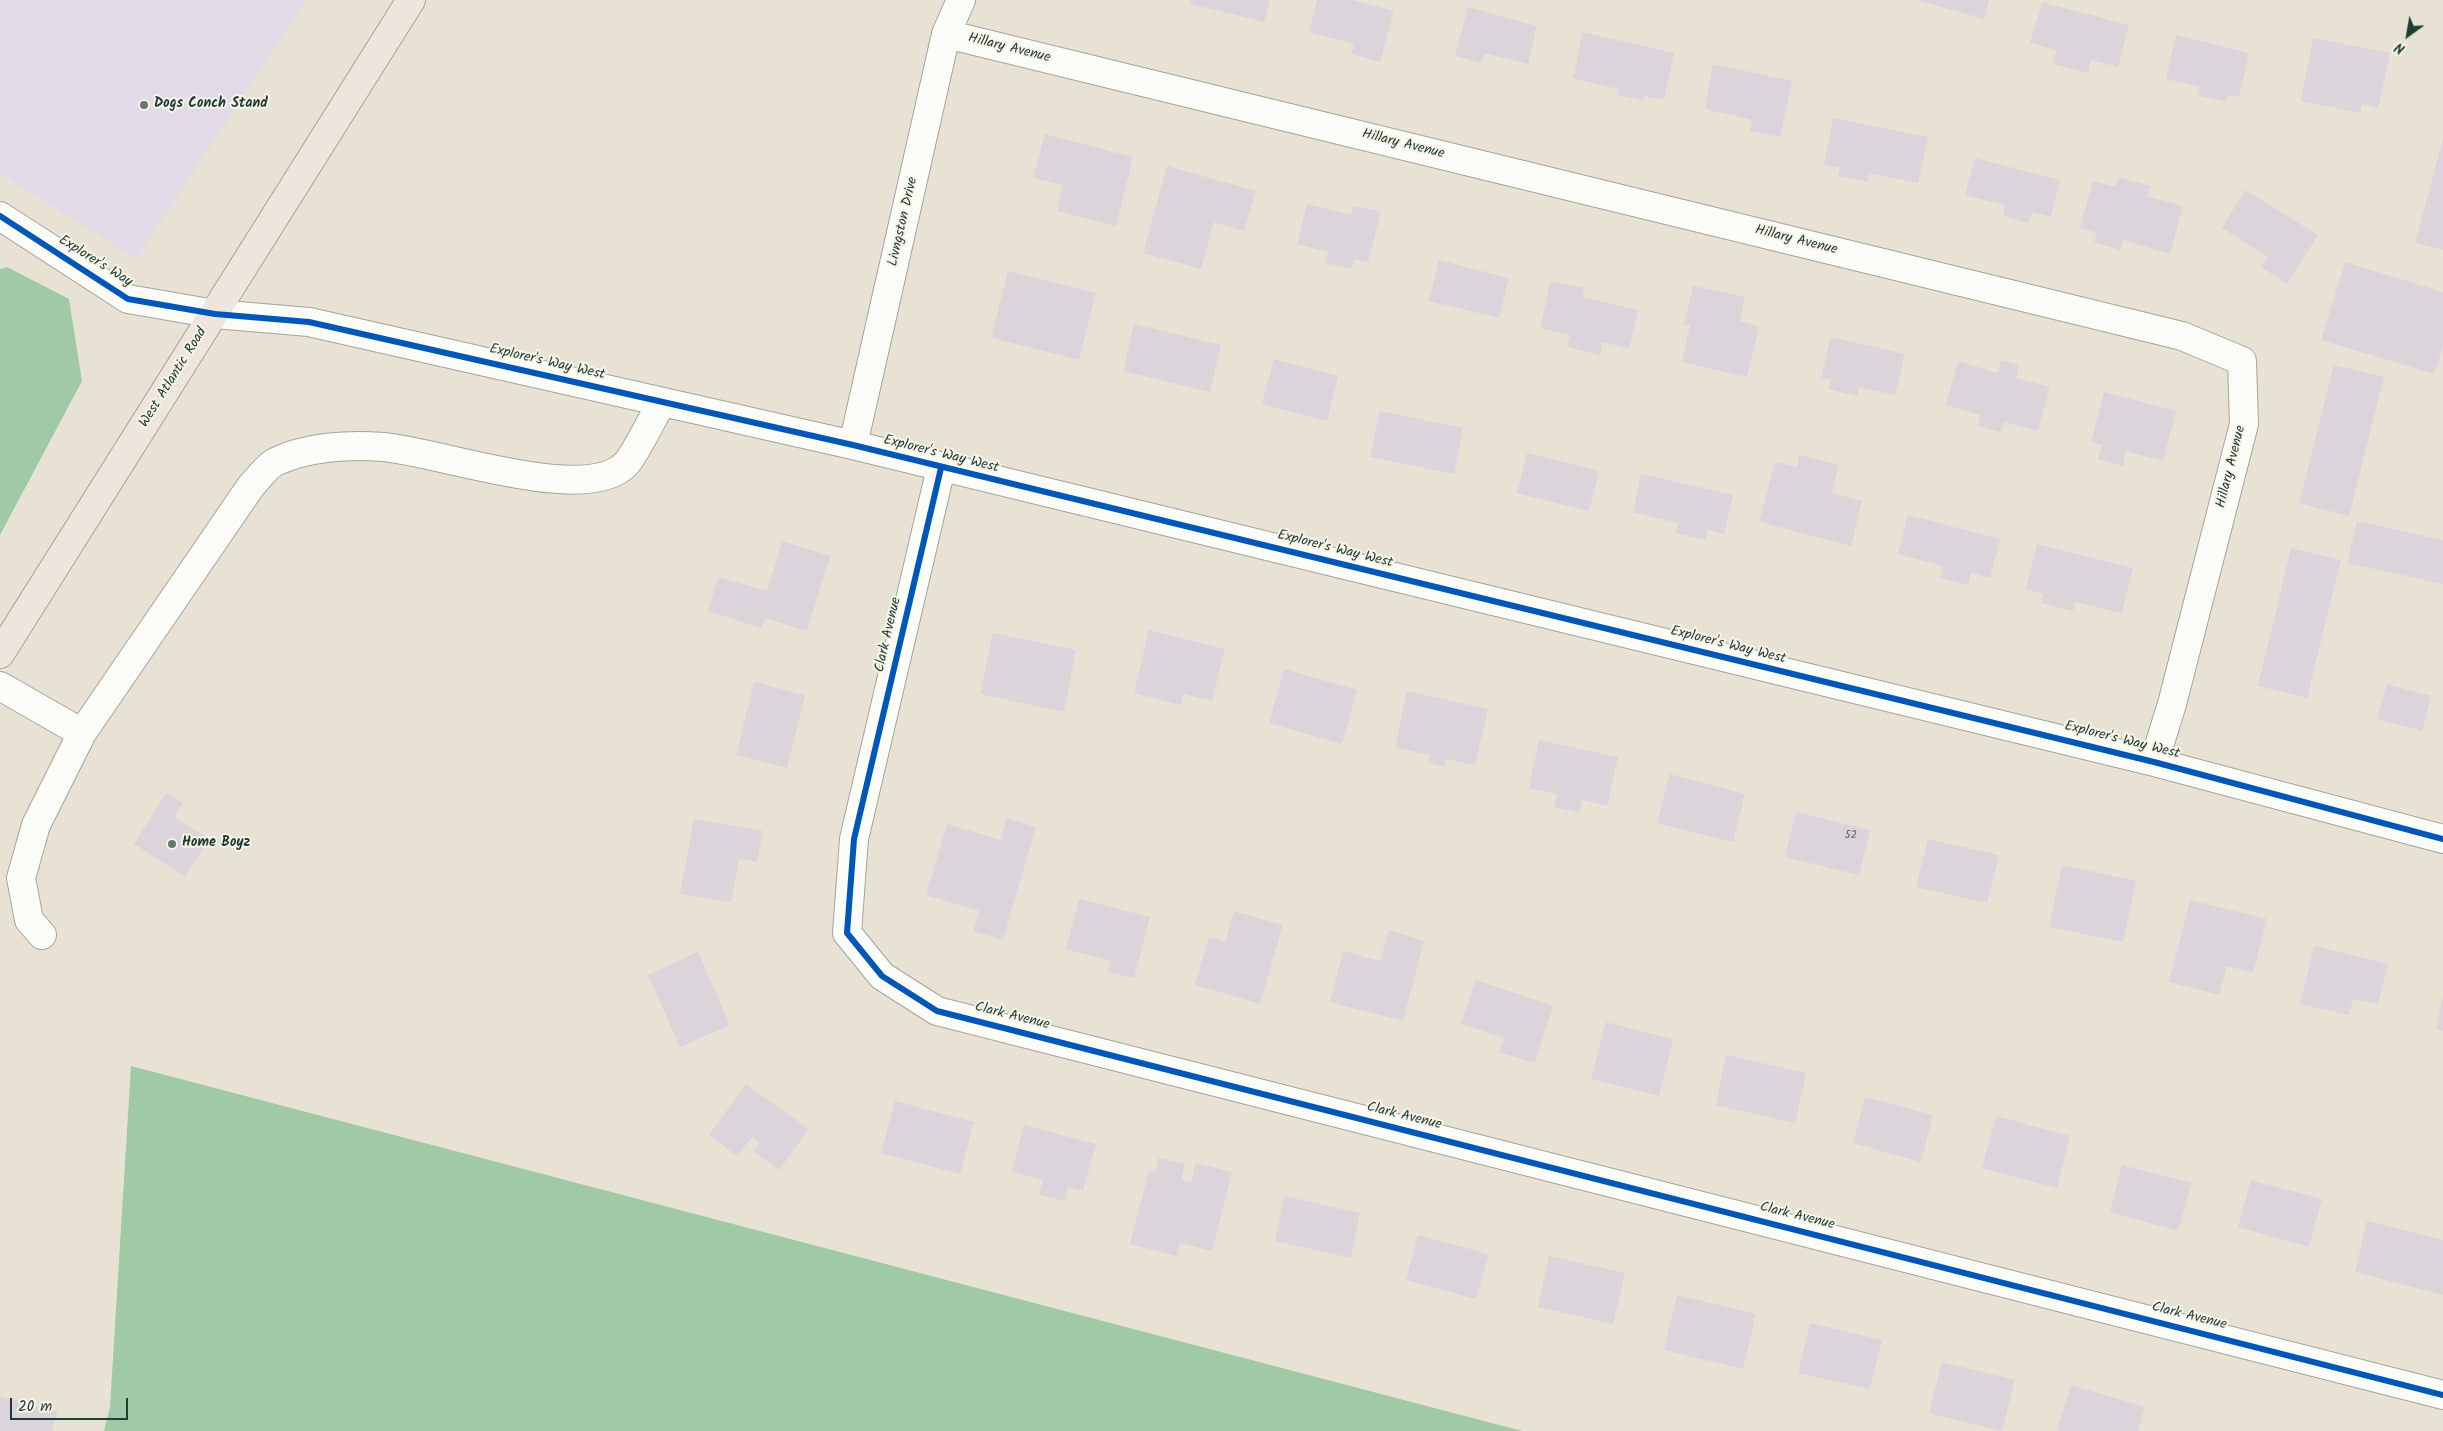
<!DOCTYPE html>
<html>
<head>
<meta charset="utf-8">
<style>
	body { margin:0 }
	#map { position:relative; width:2443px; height:1431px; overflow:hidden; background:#e7e2d3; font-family:Kalam,sans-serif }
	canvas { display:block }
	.north { position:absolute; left:2383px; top:10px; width:50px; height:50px; -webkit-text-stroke:4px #f7f3e8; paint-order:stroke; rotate:212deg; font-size:14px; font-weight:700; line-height:20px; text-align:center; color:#1f3d34 }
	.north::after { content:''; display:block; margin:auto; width:18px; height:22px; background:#1f3d34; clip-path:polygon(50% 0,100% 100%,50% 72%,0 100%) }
	.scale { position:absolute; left:10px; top:1398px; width:118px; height:22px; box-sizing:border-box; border:2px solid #1f3d34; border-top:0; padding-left:6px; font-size:15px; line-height:18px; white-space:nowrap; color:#1f3d34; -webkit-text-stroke:4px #f7f3e8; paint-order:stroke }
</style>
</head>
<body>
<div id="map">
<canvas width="2443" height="1431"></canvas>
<div class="north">N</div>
<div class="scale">20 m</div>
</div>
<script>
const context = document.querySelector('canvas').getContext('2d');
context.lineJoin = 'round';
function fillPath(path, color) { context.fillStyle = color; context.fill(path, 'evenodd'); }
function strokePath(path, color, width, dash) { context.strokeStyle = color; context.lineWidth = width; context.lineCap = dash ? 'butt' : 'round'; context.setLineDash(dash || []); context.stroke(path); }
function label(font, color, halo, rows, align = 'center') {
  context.font = font + ' Kalam,sans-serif'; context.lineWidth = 4; context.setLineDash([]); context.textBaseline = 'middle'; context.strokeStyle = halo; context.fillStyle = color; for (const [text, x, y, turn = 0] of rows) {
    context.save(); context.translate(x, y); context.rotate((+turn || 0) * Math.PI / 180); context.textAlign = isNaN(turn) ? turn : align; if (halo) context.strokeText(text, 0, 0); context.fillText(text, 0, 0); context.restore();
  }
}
const built = new Path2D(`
	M0 0H307L136 259 0 173Z`);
const forest = new Path2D(`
	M7 267 69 299 82 381 0 535V269Z
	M131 1066 1522 1431H104L110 1407Z`);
const building = new Path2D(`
	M1191 0H1270L1264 22 1190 4Z
	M1317 0H1352L1394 11 1380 62 1351 54 1354 44 1309 32Z
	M1917 0H1989L1984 19Z
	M2042 2 2129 25 2118 67 2091 60 2088 73 2053 64 2057 50 2030 43Z
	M1468 7 1537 26 1528 64 1485 53 1482 63 1455 56Z
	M1583 32 1674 53 1664 100 1644 96 1643 101 1618 95V89L1573 78Z
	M2176 35 2249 53 2239 97 2228 95 2226 102 2197 95 2200 87 2166 79Z
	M2313 38 2390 53 2378 108 2362 104 2360 113 2301 101Z
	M1713 64 1792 81 1780 137 1750 131 1752 120 1705 109Z
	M1833 118 1928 137 1918 183 1869 173 1868 182 1838 176 1840 168 1824 165Z
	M1045 134 1133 157 1116 226 1057 211 1063 185 1033 178Z
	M2443 139V250L2415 243Z
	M1975 158 2060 180 2051 217 2032 212 2029 223 2003 216 2005 205 1965 195Z
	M1167 166 1256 191 1244 231 1214 222 1201 269 1143 253Z
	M2118 177 2150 186 2147 196 2183 206 2170 254 2123 240 2121 250 2094 242 2097 233 2080 228 2093 181 2115 187Z
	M2245 190 2318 235 2287 284 2261 267 2268 257 2222 228Z
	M1307 204 1351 215 1354 206 1381 212 1368 262 1354 259 1352 269 1325 263 1328 252 1297 244Z
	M1439 260 1509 278 1499 318 1429 301Z
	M2345 262 2443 292V346L2434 374 2321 340Z
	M1008 271 1096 293 1079 360 991 338Z
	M1551 281 1584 288 1582 297 1638 310 1629 349 1603 342 1600 355 1567 347 1570 335 1540 328Z
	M1693 286 1745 297 1740 321 1759 326 1747 377 1682 362 1690 325H1684Z
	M1134 324 1221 345 1210 392 1123 371Z
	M1831 337 1905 354 1895 395 1859 387 1857 396 1829 389 1831 380 1821 378Z
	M1274 359 1338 376 1327 421 1262 404Z
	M2001 360 2019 365 2016 378 2050 387 2038 431 2004 422 2001 432 1978 426 1980 415 1946 405 1958 361 1998 373Z
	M2334 365 2384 377 2349 516 2299 503Z
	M2104 392 2176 411 2163 461 2126 451 2123 466 2098 459 2102 445 2091 442Z
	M1380 411 1463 428 1454 474 1370 457Z
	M1527 453 1599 471 1589 511 1517 493Z
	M1799 455 1839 465 1832 493 1862 501 1851 546 1759 522 1775 462 1797 467Z
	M1641 474 1733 495 1724 534 1708 530 1706 540 1676 533 1678 523 1633 512Z
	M1908 515 2000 539 1990 578 1971 573 1968 585 1940 578 1943 566 1898 554Z
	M2357 521 2443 540V584L2347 563Z
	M782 541 830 556 807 631 765 618 761 628 708 611 718 577 767 591Z
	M2037 544 2133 568 2122 613 2075 602 2073 611 2041 603 2043 594 2026 589Z
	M2291 548 2341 560 2307 698 2258 686Z
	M1149 630 1225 649 1212 701 1183 694 1181 705 1134 693Z
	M993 633 1076 650 1064 712 980 694Z
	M1284 669 1357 690 1342 744 1269 723Z
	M754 682 805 695 787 768 736 755Z
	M2387 684 2431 696 2422 731 2377 719Z
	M1407 691 1488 709 1475 765 1446 759 1444 767 1428 763 1430 755 1395 747Z
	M1539 740 1618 757 1607 806 1582 800 1579 813 1554 807 1557 794 1529 788Z
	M1670 774 1745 794 1733 842 1657 823Z
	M166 793 183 803 174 817 209 839 185 877 134 844Z
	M1796 812 1870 830 1859 875 1785 857Z
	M1007 818 1036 827 1003 940 973 931 979 911 926 895 947 824 1001 840Z
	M694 819 763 831 757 862 739 859 731 902 680 894Z
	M1928 839 1999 855 1987 903 1916 887Z
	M2062 865 2136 881 2123 942 2049 927Z
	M1079 899 1150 917 1134 978 1108 972 1111 961 1066 949Z
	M2190 900 2267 919 2253 973 2227 966 2219 995 2169 982Z
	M1234 911 1283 925 1260 1004 1195 985 1209 937 1225 942Z
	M1389 930 1424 941 1403 1021 1330 1002 1343 951 1380 961Z
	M2314 946 2388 964 2378 1004 2353 999 2349 1015 2300 1004Z
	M698 952 730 1025 680 1047 648 975Z
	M1476 980 1553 1006 1535 1063 1499 1052 1504 1038 1461 1024Z
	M2442 999H2443V1031L2436 1029Z
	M1606 1022 1673 1039 1659 1096 1591 1079Z
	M1726 1055 1806 1073 1795 1123 1716 1105Z
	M746 1084 809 1129 779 1170 753 1151 760 1142 752 1137 737 1156 709 1135Z
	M1865 1097 1933 1115 1921 1162 1853 1143Z
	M895 1101 974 1122 960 1174 881 1153Z
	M1996 1116 2070 1136 2057 1188 1982 1168Z
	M1024 1125 1096 1144 1083 1191 1068 1187 1065 1201 1039 1195 1043 1180 1012 1172Z
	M1158 1158 1185 1164 1181 1179 1191 1182 1196 1163 1232 1172 1212 1251 1180 1243 1177 1256 1130 1244 1149 1171 1155 1172Z
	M2122 1165 2192 1183 2178 1231 2110 1212Z
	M2251 1180 2322 1199 2309 1247 2238 1227Z
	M1284 1196 1360 1213 1351 1258 1275 1241Z
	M2367 1221 2443 1240V1295L2355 1272Z
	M1418 1235 1489 1254 1476 1299 1406 1280Z
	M1549 1256 1625 1273 1613 1324 1538 1307Z
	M1677 1295 1756 1314 1743 1369 1664 1350Z
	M1810 1323 1882 1340 1870 1389 1798 1373Z
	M1942 1362 2015 1380 2002 1431 1929 1413Z
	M2071 1385 2145 1407 2138 1431H2057Z
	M0 1396 58 1411 52 1431H0Z`);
const minor = new Path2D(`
	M946 34 2182 336 2242 361 2244 424 2172 704 2154 762
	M0 216 128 299 215 314 309 322 853 445 2154 762 2443 839
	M853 445 946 34 961 0
	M941 468 854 839 847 933 882 976 937 1011 2443 1395
	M0 686 82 733
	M42 935 29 920 21 878 36 825 82 733 251 486C258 479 266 467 275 462 306 447 349 444 383 447 437 451 586 506 626 464 636 453 653 417 662 402`);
const major = new Path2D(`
	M0 654 411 0`);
const cycleway = new Path2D(`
	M0 216 128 299 215 314 309 322 853 445 2154 762 2443 839
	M941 468 854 839 847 933 882 976 937 1011 2443 1395`);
const markers = [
	[144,105,5,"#65776c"],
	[172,844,5,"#65776c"]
];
const numberNames = [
	["52",1851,836]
];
const streetNames = [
	["Hillary Avenue",1009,49,14],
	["Hillary Avenue",1403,145,14],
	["Livngston Drive",904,222,-77],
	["Hillary Avenue",1796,241,14],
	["Explorer's Way",95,262,32],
	["Explorer's Way West",547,363,13],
	["West Atlantic Road",174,378,-58],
	["Explorer's Way West",941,455,14],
	["Hillary Avenue",2232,467,-76],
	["Explorer's Way West",1335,550,14],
	["Clark Avenue",889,635,-77],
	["Explorer's Way West",1728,646,14],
	["Explorer's Way West",2122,741,14],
	["Clark Avenue",1012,1017,14],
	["Clark Avenue",1404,1117,14],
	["Clark Avenue",1797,1217,14],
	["Clark Avenue",2189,1317,14]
];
const poiNames = [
	["Dogs Conch Stand",154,105],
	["Home Boyz",182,844]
];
fillPath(built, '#e0dbe7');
fillPath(forest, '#a0c9a5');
fillPath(building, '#dcd4db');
strokePath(minor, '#a4a59b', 30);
strokePath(major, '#a4a59b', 30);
strokePath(minor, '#fbfbf8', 28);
strokePath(major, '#eee5dd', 28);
strokePath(cycleway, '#0057b8', 6);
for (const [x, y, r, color] of markers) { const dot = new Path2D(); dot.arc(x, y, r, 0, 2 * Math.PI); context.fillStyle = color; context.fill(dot); strokePath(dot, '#f7f3e8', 2); }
label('11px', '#4e635e', null, numberNames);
label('14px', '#1f3d34', '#f7f3e8', streetNames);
label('bold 14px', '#1f3d34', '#f7f3e8', poiNames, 'left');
</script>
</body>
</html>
